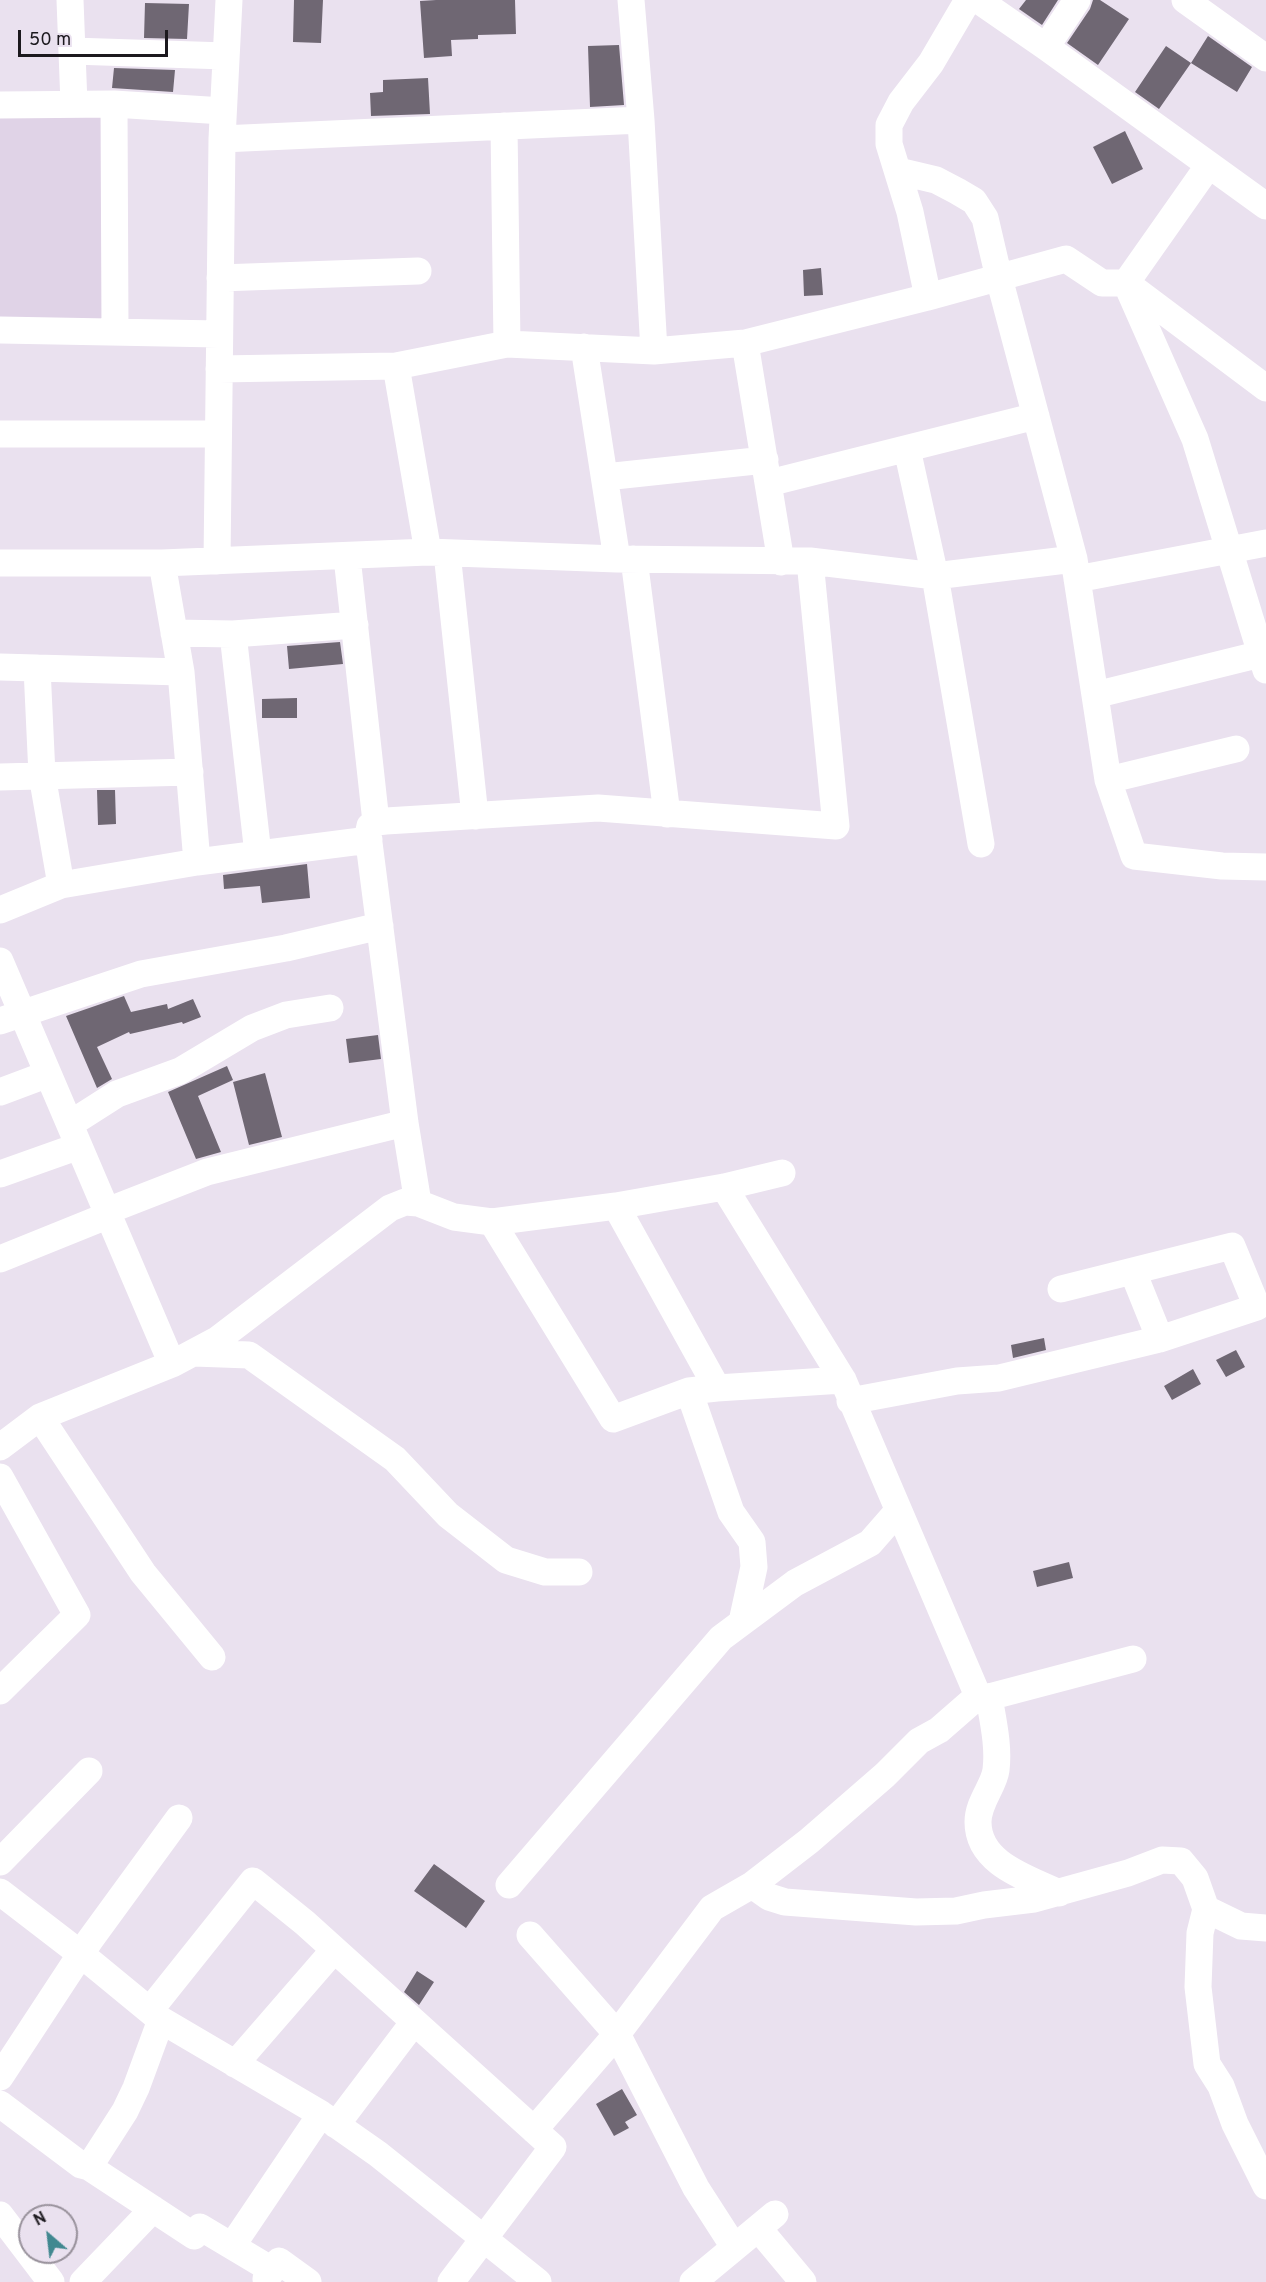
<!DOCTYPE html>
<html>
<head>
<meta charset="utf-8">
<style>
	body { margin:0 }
	#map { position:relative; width:1266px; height:2282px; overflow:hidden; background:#eae1ef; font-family:Overpass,sans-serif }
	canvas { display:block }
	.north { position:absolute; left:18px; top:2204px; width:60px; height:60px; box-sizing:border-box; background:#eae1ef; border:2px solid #98919b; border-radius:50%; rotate:332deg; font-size:16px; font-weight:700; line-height:24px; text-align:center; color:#1c191e }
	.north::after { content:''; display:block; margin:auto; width:21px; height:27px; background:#418890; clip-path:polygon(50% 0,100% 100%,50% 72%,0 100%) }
	.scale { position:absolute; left:18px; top:30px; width:150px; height:27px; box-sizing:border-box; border:3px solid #1c191e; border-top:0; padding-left:8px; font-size:18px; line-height:21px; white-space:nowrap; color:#1c191e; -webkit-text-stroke:4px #eae1ef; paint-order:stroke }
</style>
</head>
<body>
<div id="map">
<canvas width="1266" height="2282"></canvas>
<div class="north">N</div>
<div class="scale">50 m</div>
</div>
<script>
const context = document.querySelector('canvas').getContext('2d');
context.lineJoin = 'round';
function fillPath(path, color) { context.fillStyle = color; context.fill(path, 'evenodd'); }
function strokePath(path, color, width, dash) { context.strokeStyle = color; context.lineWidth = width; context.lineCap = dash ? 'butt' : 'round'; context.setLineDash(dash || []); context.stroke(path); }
const built = new Path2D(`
	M0 115 104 116 102 321 0 320Z`);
const building = new Path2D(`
	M294 0H323L321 43 293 42Z
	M436 0H515L516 34 478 35V39L451 40 452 56 424 58 420 1Z
	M1026 0H1058L1042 25 1019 9Z
	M1093 0H1100L1129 19 1098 65 1067 43 1090 9Z
	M145 3 189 4 187 39 144 38Z
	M1208 36 1252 67 1237 92 1191 63Z
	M619 45 624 105 590 107 588 46Z
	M1166 46 1191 63 1159 109 1135 92Z
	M114 68 175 70 173 92 112 88Z
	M428 78 430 114 371 116 370 93 383 92V80Z
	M1125 131 1143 169 1112 184 1093 147Z
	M821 268 823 295 804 296 803 270Z
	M340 642 343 664 289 669 287 646Z
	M297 698V718H262V699Z
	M97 790H115L116 824 98 825Z
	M307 864 310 898 262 903 260 886 224 889 223 875Z
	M124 996 131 1012 167 1004 168 1009 193 999 201 1017 183 1024 182 1022 130 1034 129 1032 97 1047 112 1079 97 1088 66 1016Z
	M378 1035 381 1059 349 1063 346 1039Z
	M227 1066 233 1080 198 1096 221 1152 196 1159 168 1092Z
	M265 1073 282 1137 249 1145 233 1082Z
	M1044 1338 1046 1350 1013 1358 1011 1345Z
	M1236 1350 1245 1367 1226 1377 1216 1360Z
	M1193 1369 1201 1384 1172 1400 1164 1386Z
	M1069 1562 1073 1578 1037 1587 1033 1571Z
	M434 1864 485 1901 466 1928 414 1891Z
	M417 1971 434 1982 419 2005 404 1992Z
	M622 2089 637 2115 625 2122 629 2128 614 2136 596 2104Z`);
const minor = new Path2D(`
	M70 0 74 104
	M631 0 641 120 654 351
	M978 0 1046 47 1266 206
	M1185 0 1266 58
	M1046 47 1077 0
	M72 51 226 56
	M114 104 115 331
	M0 105 114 104 223 111
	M504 126 507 344
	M222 139 641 120
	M898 171 936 180 957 191 974 201 985 218 999 278 1074 559 1108 780 1134 856 1222 866 1266 867
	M220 278 418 271
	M1126 283 1209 165
	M1127 285 1195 439 1266 670
	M928 297 910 212 889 144V125L901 102 931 63 968 0
	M0 330 219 334
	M745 343 781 562
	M584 347 617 559
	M396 366 428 552
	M219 369 396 366 507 344 654 351 745 343 928 297 1066 259 1102 283H1126L1266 388
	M0 434H218
	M907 449 935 576 981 844
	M605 477 765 460
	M769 483 1036 416
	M447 553 475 816
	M347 557 376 822
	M634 559 667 814
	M217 561 222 139 229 0
	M0 563H162L428 552 617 559 810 561 935 576 1074 559
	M162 563 181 672 197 862
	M1077 579 1266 543
	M174 633 233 634 355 625
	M233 634 258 854
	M0 667 181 672
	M37 668 42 775 61 885
	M1095 695 1261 654
	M0 777 190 772
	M1108 780 1236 749
	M0 910 61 885 197 862 369 840
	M0 961 172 1364
	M0 1021 141 974 286 948 380 926
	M0 1092 48 1074
	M70 1124 117 1094 180 1071 252 1028 286 1015 330 1008
	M0 1174 79 1146
	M724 1187 843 1380 978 1696
	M418 1203 405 1123 368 835 370 826 376 822 386 821 598 808 836 826 810 561
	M616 1206 717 1388 843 1380
	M107 1211 207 1172 405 1123
	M492 1222 613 1419 689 1391 717 1388
	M0 1259 109 1215
	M1133 1272 1160 1339
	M194 1353 249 1355 395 1459 448 1515 506 1560 545 1572H579
	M689 1391 731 1512 752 1542 754 1567 742 1622
	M850 1401 957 1381 999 1378 1160 1339 1257 1307 1232 1246 1061 1289
	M40 1417 143 1573 212 1657
	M0 1447 40 1417 172 1364 217 1340 390 1208 405 1202 418 1203 454 1217 492 1222 616 1206 724 1187 782 1173
	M0 1477 77 1615 0 1691
	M989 1697C993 1721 999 1746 996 1770 994 1786 978 1802 978 1822 978 1864 1028 1878 1059 1893
	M0 1862 89 1771
	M509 1885 721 1638 795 1583 870 1543 898 1511
	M752 1885 769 1897 785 1902 916 1912 956 1911 984 1905 1034 1899 1128 1873 1162 1860 1181 1861 1195 1878 1206 1909 1241 1926 1266 1928
	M0 1892 82 1955 161 2020 321 2114 378 2154 538 2282
	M1206 1909 1200 1933 1198 1987 1207 2064 1221 2086 1235 2124 1266 2186
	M530 1935 617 2034 696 2188 734 2247
	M150 2010 253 1881 305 1923 553 2147 451 2282
	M235 2064 334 1950
	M0 2077 90 1940 179 1818
	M0 2104 81 2165 89 2167 125 2111 136 2088 161 2020
	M336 2125 414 2022
	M534 2130 617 2034 712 1908 752 1885 809 1841 885 1775 919 1741 939 1730 978 1696 989 1697 1133 1659
	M89 2167 194 2236 200 2227 272 2270
	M0 2215 51 2282
	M758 2228 803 2282
	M232 2246 321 2114
	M266 2279 279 2261 308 2282
	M83 2282 153 2209
	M693 2282 775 2214`);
fillPath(built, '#e0d3e7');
fillPath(building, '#6f6773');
strokePath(minor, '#fff', 27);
</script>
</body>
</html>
